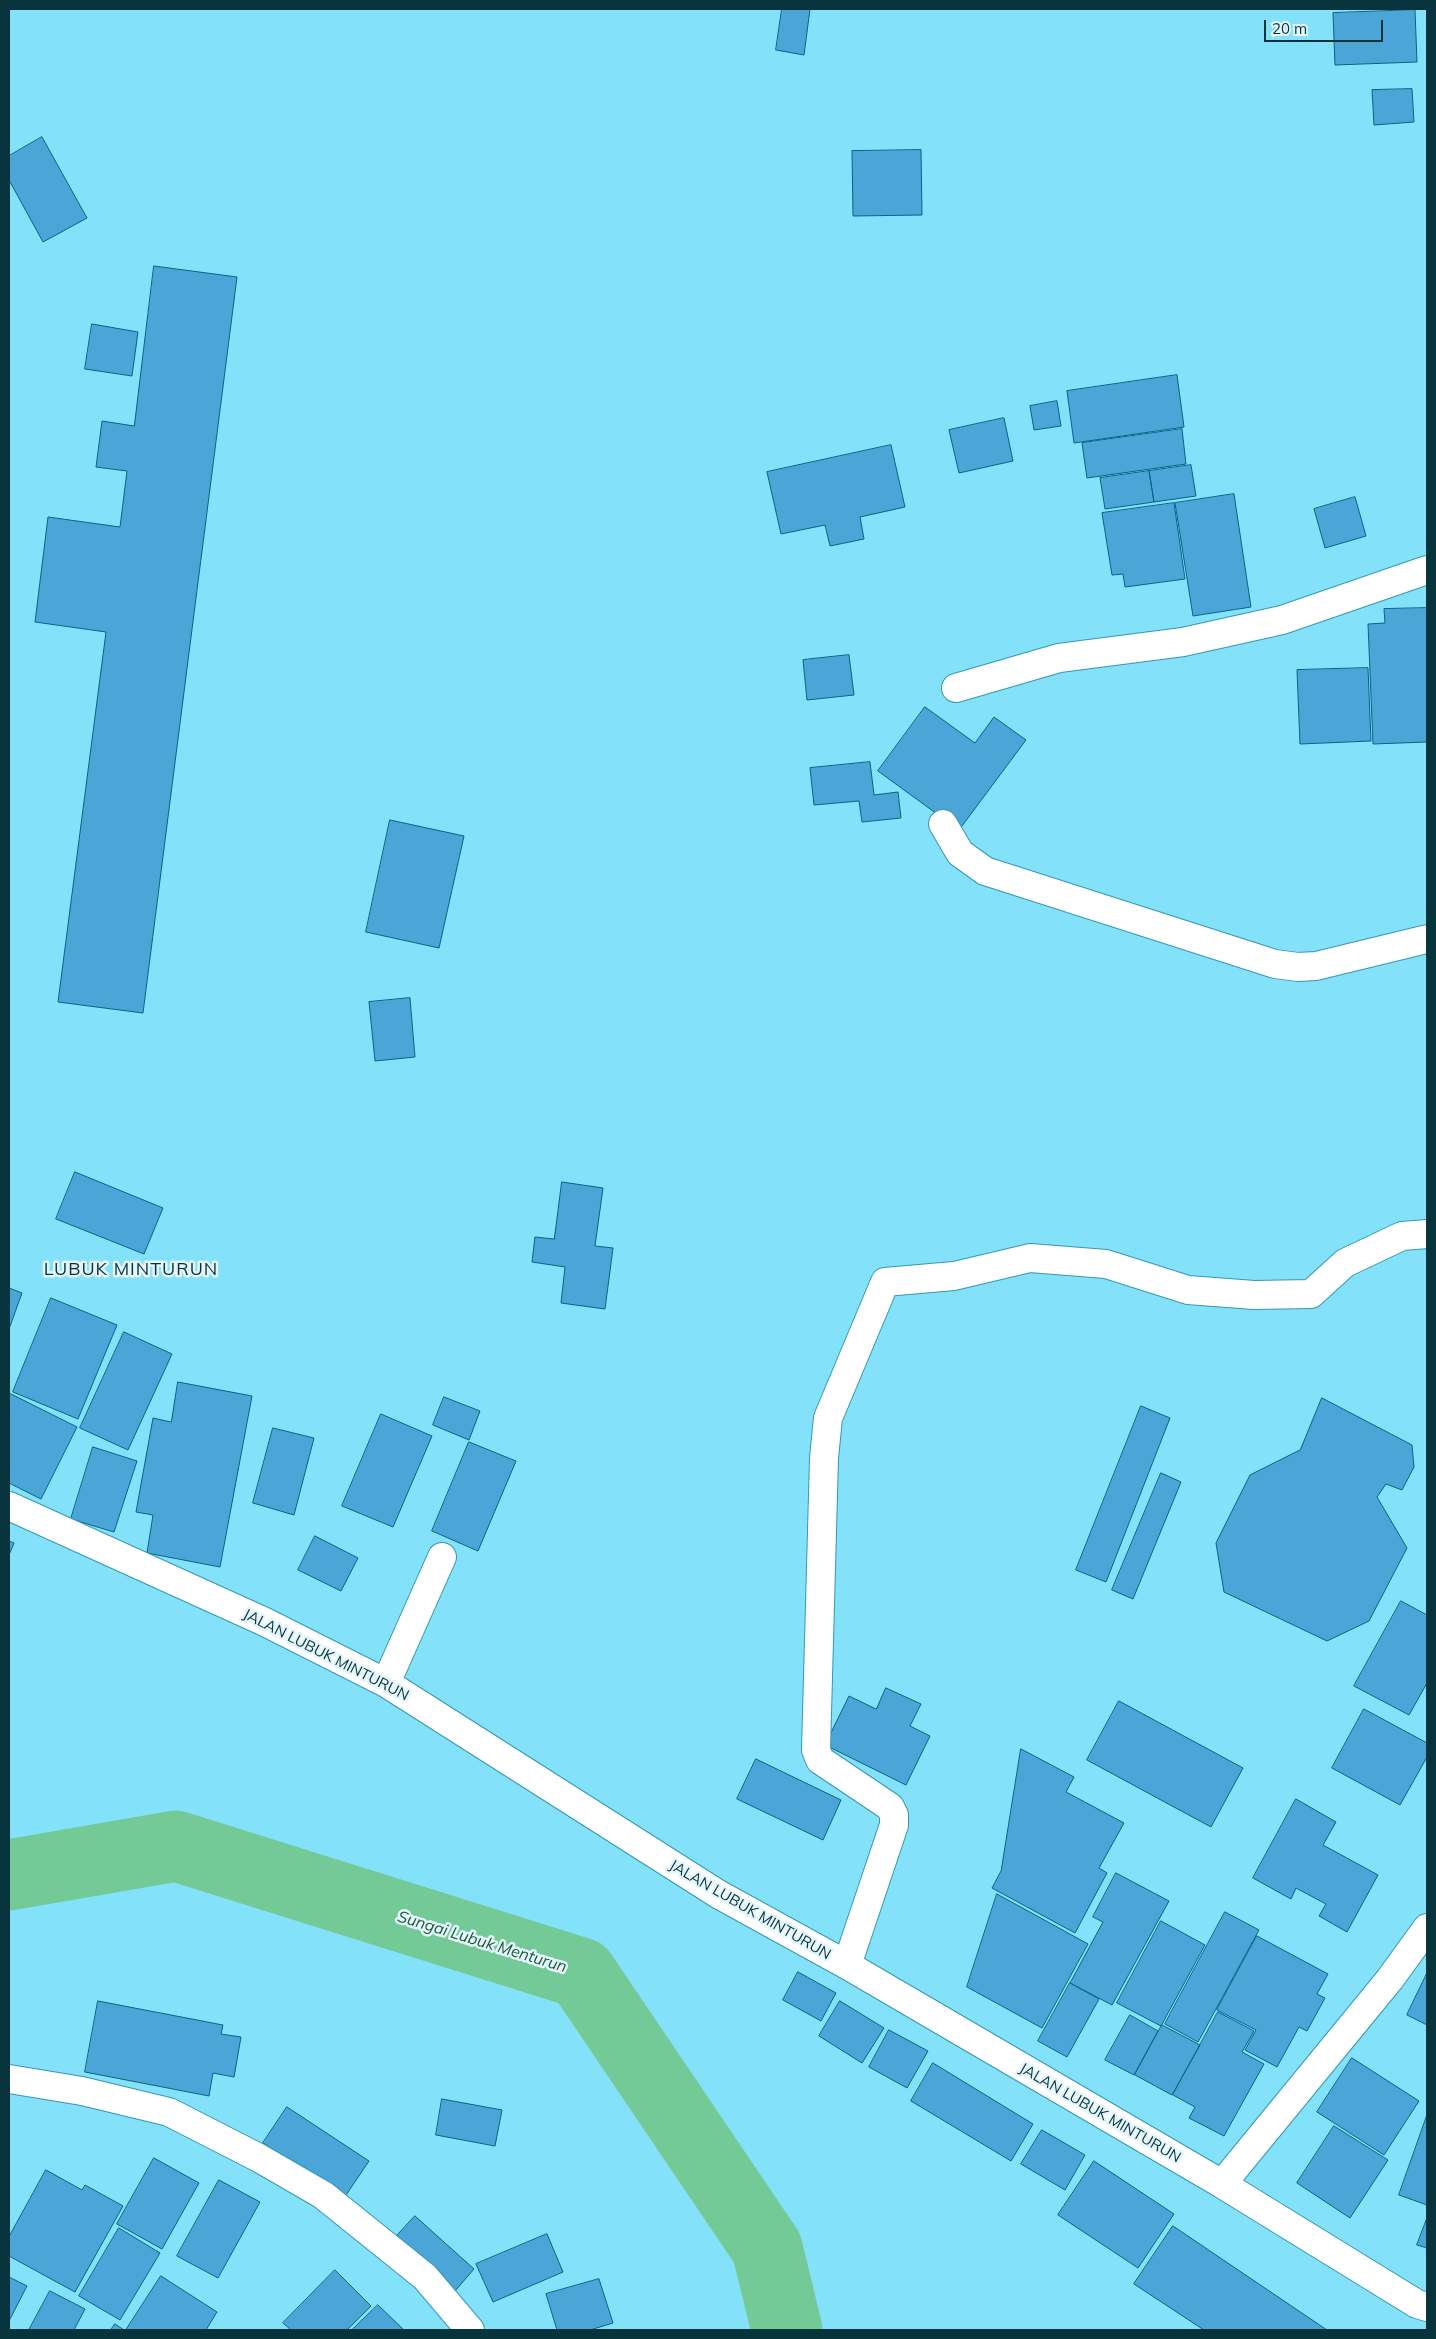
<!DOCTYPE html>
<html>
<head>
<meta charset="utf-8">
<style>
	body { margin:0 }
	#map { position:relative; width:1436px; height:2339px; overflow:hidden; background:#83e2fa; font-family:Mulish,sans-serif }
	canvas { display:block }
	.frame { position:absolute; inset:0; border:10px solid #07333c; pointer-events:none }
	.scale { position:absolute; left:1264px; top:20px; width:119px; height:22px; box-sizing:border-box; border:2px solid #07333c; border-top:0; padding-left:6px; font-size:15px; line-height:18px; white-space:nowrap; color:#07333c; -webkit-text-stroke:4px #e5f6fb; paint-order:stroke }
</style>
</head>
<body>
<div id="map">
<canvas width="1436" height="2339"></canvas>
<div class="frame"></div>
<div class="scale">20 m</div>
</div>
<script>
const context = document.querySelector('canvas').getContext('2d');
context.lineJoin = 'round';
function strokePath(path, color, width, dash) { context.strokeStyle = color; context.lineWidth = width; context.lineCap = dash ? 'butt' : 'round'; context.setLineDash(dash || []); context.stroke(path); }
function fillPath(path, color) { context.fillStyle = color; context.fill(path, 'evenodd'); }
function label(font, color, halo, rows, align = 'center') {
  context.font = font + ' Mulish,sans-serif'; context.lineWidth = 5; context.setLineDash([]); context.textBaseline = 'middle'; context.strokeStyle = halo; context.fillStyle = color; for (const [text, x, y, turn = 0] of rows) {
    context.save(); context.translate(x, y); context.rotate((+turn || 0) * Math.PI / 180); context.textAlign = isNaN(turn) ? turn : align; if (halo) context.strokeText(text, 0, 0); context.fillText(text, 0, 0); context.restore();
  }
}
const river = new Path2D(`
	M9 1875 176 1846 581 1973 767 2248 787 2330`);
const building = new Path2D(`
	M782 9H810L804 55 776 50Z
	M1415 10 1417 62 1335 65 1333 13Z
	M1412 89 1414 122 1374 125 1372 90Z
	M42 137 87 218 43 242 9 180V156Z
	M921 150 922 215 853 216 852 151Z
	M154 266 237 277 143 1013 58 1002 106 632 35 622 48 517 120 527 127 471 96 467 102 421 134 426Z
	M92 324 138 332 132 376 85 369Z
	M1177 375 1184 427 1074 443 1067 391Z
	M1057 401 1061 426 1034 430 1030 406Z
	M1004 418 1013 461 959 473 949 430Z
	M1182 429 1186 464 1087 478 1082 443Z
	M891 445 905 507 860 517 864 539 830 546 825 525 781 534 767 472Z
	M1191 465 1196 496 1154 502 1149 471Z
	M1149 471 1154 502 1105 509 1100 478Z
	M1234 494 1251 607 1193 616 1175 503Z
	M1355 497 1366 536 1325 548 1314 509Z
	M1174 503 1185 579 1125 587 1123 574 1112 575 1102 513Z
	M1427 608V742L1373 744 1368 624 1385 623 1384 609Z
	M849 655 854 695 807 700 803 660Z
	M1368 668 1371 741 1300 744 1297 670Z
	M925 707 975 743 994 717 1026 740 959 830 878 771Z
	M870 762 874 795 898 792 901 818 862 822 859 801 814 805 810 768Z
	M390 820 464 836 439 948 366 932Z
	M410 998 415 1057 375 1061 369 1002Z
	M75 1172 163 1208 144 1254 56 1219Z
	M562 1182 603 1188 595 1246 613 1248 605 1309 561 1303 565 1267 532 1262 535 1237 554 1239Z
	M9 1288 22 1293 9 1329Z
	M51 1298 117 1325 78 1419 13 1392Z
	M124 1332 172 1354 128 1450 80 1428Z
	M178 1382 252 1396 220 1567 147 1553 153 1515 136 1512 153 1418 171 1422Z
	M9 1393 77 1427 41 1499 9 1483Z
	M444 1397 480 1411 469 1440 433 1425Z
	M1322 1398 1412 1445 1414 1467 1402 1490 1386 1484 1377 1497 1407 1548 1369 1621 1327 1641 1224 1592 1216 1543 1250 1475 1300 1450Z
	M1141 1406 1170 1418 1106 1582 1076 1570Z
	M381 1414 432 1436 393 1527 342 1506Z
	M273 1428 314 1438 294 1515 253 1503Z
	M469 1442 516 1461 478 1551 432 1531Z
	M93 1447 137 1461 114 1532 71 1519Z
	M1161 1473 1181 1482 1133 1599 1112 1590Z
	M315 1536 358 1558 341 1591 298 1570Z
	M9 1541 14 1543 9 1555Z
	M1401 1601 1427 1615V1683L1409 1715 1354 1686Z
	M886 1688 921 1704 910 1726 930 1736 906 1785 825 1745 849 1696 876 1709Z
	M1119 1701 1243 1768 1211 1827 1087 1760Z
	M1364 1709 1427 1743V1757L1400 1805 1332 1768Z
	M1021 1749 1074 1777 1066 1792 1124 1823 1099 1868 1107 1873 1075 1933 992 1888 1001 1871Z
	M756 1759 841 1800 823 1840 737 1799Z
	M1296 1799 1336 1822 1323 1845 1378 1875 1347 1932 1319 1916 1326 1904 1296 1888 1291 1899 1253 1878Z
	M1116 1873 1169 1901 1112 2005 1070 1983 1103 1922 1093 1917Z
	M997 1894 1088 1944 1042 2028 967 1987Z
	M1225 1912 1259 1930 1198 2042 1165 2024Z
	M1161 1921 1205 1945 1161 2026 1117 2003Z
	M1257 1936 1328 1974 1317 1994 1325 1998 1307 2031 1299 2027 1277 2067 1245 2050 1256 2030 1217 2010Z
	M798 1972 836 1993 821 2021 783 2000Z
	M1427 1973V2025L1407 2015Z
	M1070 1983 1099 1999 1067 2057 1038 2041Z
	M98 2001 223 2025 221 2034 241 2037 234 2077 213 2073 209 2096 85 2072Z
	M840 2001 884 2028 862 2063 819 2036Z
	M1218 2012 1254 2031 1242 2052 1264 2064 1224 2136 1189 2118 1195 2107 1173 2095Z
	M1130 2015 1158 2031 1134 2075 1105 2060Z
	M1162 2025 1200 2045 1172 2095 1135 2075Z
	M889 2030 928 2051 907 2088 869 2067Z
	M1352 2058 1419 2101 1384 2155 1317 2112Z
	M933 2063 1033 2124 1011 2161 911 2101Z
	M442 2099 502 2110 495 2146 436 2135Z
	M287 2107 369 2161 344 2198 263 2143Z
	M1427 2115V2205L1399 2195Z
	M1334 2126 1388 2160 1350 2218 1297 2183Z
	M1042 2130 1085 2155 1065 2190 1021 2164Z
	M154 2158 199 2183 162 2249 117 2224Z
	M1094 2161 1174 2214 1138 2268 1058 2215Z
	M46 2170 82 2190 85 2185 123 2206 75 2292 9 2256V2237Z
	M219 2180 260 2202 218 2278 177 2256Z
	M415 2216 474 2269 455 2291 395 2238Z
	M1427 2218V2248L1417 2245Z
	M1173 2226 1327 2330H1204L1134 2284Z
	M119 2228 160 2253 120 2320 79 2296Z
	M547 2234 563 2272 493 2302 476 2264Z
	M335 2270 371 2306 347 2330H291L283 2323Z
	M161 2276 217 2312 206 2330H126Z
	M9 2277 27 2286 9 2321Z
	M599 2279 613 2323 590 2330H557L546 2294Z
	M50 2291 85 2309 74 2330H29Z
	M378 2305 404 2330H352Z
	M115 2324 124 2330H111Z`);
const minor = new Path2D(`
	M956 688 1059 658 1183 642 1282 620 1427 570
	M943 824 960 853 985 871 1275 964 1298 967 1316 966 1427 939
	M9 1506 265 1622 386 1683 718 1894 847 1965 1222 2184 1417 2304 1427 2307
	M386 1683 442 1557
	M847 1965 894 1825V1815L890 1807 820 1760 816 1750 824 1458 828 1418 885 1282 954 1276 1030 1258 1106 1264 1188 1290 1254 1295 1311 1294 1345 1263 1402 1236 1427 1234
	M9 2079 82 2091 169 2112 259 2158 323 2195 425 2277 470 2330
	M1222 2184 1390 1979 1427 1928`);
const streetNames = [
	["JALAN LUBUK MINTURUN",326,1655,27],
	["JALAN LUBUK MINTURUN",750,1910,30],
	["JALAN LUBUK MINTURUN",1100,2113,30]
];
const waterNames = [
	["Sungai Lubuk Menturun",482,1942,17]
];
const quarterNames = [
	["LUBUK MINTURUN",131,1270]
];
strokePath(river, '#74ca96', 71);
fillPath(building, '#4ba5d7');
strokePath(building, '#0a6188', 1);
strokePath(minor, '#3499b0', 30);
strokePath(minor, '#fff', 28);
label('15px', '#07333c', '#e5f6fb', streetNames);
label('italic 16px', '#1a5937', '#e5f6fb', waterNames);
context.letterSpacing = '1px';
label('18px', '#07333c', '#e5f6fb', quarterNames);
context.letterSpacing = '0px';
</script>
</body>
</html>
